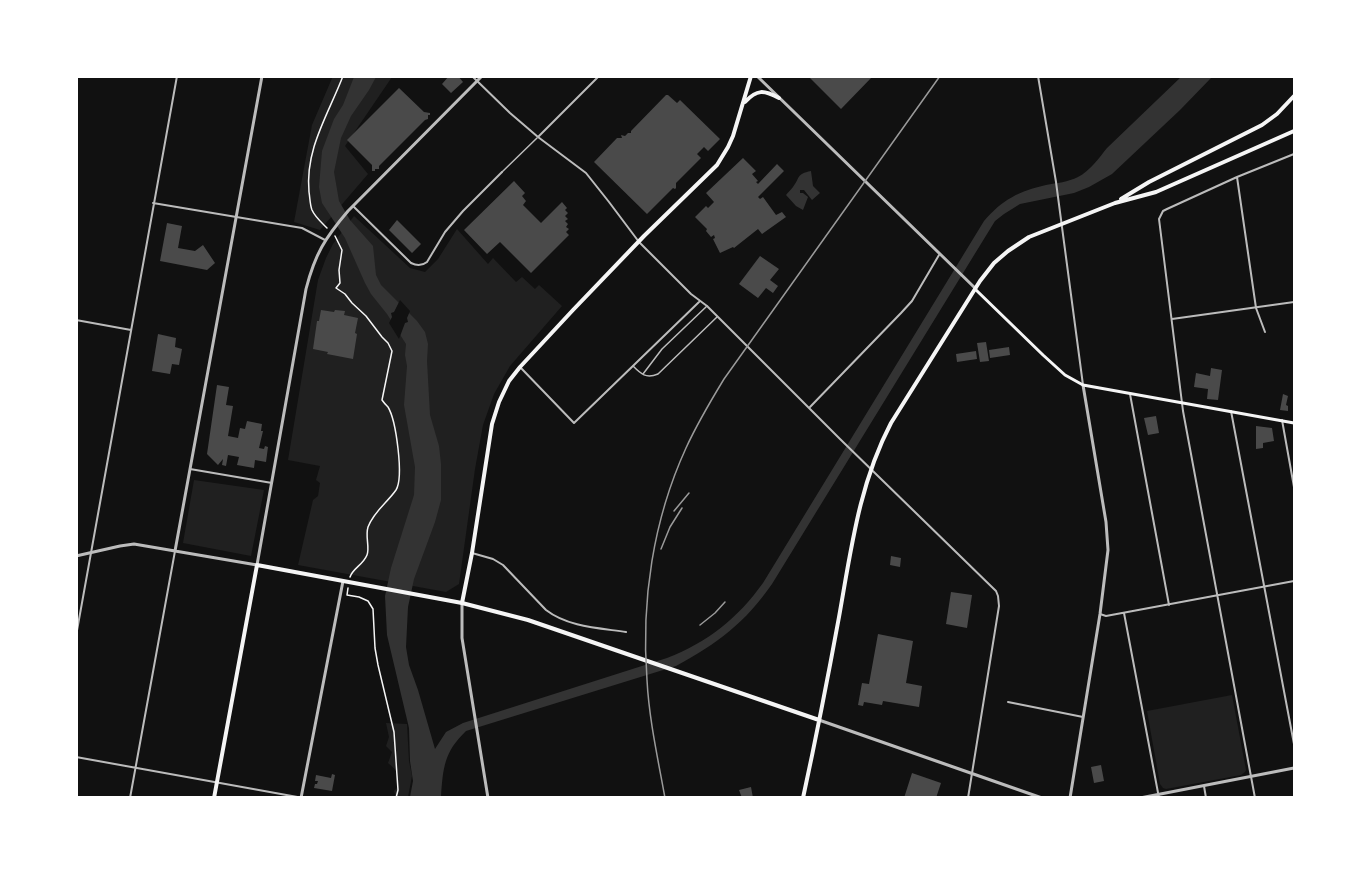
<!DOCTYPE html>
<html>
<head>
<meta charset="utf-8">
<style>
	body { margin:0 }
	#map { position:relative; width:1371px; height:874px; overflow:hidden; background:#111; font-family:"Noto Sans",sans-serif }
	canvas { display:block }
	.frame { position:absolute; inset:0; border:78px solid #fff; pointer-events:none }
</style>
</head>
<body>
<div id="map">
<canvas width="1371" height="874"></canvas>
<div class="frame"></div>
</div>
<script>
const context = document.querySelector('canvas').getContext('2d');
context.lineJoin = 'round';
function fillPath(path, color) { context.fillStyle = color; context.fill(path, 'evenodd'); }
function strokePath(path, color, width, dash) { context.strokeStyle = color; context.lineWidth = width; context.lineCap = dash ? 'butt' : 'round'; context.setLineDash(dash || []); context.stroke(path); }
const green = new Path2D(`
	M333 76 392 77 345 146 368 174 320 230 294 222 312 125Z
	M354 216 410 268 425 272 438 259 457 229 488 264 493 258 516 282 522 277 535 289 539 285 562 306 510 366 494 394 483 425 475 469 459 584 446 592 298 565 313 500 318 496 320 483 316 480 320 466 288 460 318 280 326 258 333 244Z
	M194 480 264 490 251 556 183 543Z
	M1232 695 1246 770 1245 772 1241 775 1166 789 1163 788 1160 784 1147 711Z
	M386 723 407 724 409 761 412 776 408 797H396L394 791 398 787V772L388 763 392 752 386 746 389 737Z`);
const water = new Path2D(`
	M354 77H376L369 90 351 116 341 138 334 172 339 201 350 220 373 246 376 275 381 285 417 321 425 332 428 344 427 361 430 415 439 446 441 464V500L435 522 414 579 408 607 406 647 409 665 418 690 435 749 446 732 463 723 667 658C708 642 737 619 763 583L984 221C1002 200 1019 191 1046 185 1057 183 1068 182 1078 177 1090 171 1099 158 1107 148L1181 77H1212L1180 110 1112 174 1089 187 1074 193 1020 204 1004 214 995 221 772 584C745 623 718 643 676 666L466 731C444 752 443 768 441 797H410L413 781 410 761 409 728 387 635 385 596 391 568 414 495 415 467 404 405 407 366 405 355 406 344 387 314 371 294 365 283 345 238 322 203 319 187 322 151 334 119 343 105Z
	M811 171 813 186 820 193 812 200 804 190H800V193H803L808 197 803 210 796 206 786 195C788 192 791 190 793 187 800 178 796 174 811 171Z`);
const pier = new Path2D(`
	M400 300 410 311 407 318 408 322 405 323 399 339 389 323 392 317 391 313 394 312Z`);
const building = new Path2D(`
	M449 76H458L463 82 451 93 442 84Z
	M808 76H873L841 109Z
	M399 88 424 112 430 113V115H428V119L425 120 379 166V169H375V171H372V165L347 140Z
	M666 95H668L677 103 680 100 720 139 708 151 704 147 697 154 701 158 676 183V188L675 189 673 188 647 214 594 162 617 138H622L621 135 625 136 628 133H631V131Z
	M743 158 756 171 752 174 758 181 756 182 758 184 777 164 784 171 758 197 760 199 763 197 776 215 782 212 786 217 762 234 758 229 734 248 733 247 720 253 713 239 715 238 714 235 711 237 706 231 707 229 695 217 706 206 708 208 714 202 706 193Z
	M514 181 525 193 522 196 526 201 523 205 541 223 562 202 567 208 565 210 568 213 565 216 568 219 565 221 568 224 566 227 569 229 566 232 569 235 531 273 500 242 487 254 464 230Z
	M397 220 421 244 412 253 389 230Z
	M167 223 182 226 178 248 195 251 203 245 215 263 207 270 160 261Z
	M760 256 779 269 770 280 778 286 773 293 766 288 758 298 739 284Z
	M321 310 334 312 335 310 345 311 344 315 358 318 355 333 357 334 353 359 327 354 328 352 313 349 317 321H319Z
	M158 334 176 338 175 347 182 349 179 365 172 364 170 374 152 371Z
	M986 342 989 361 980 362 977 343Z
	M1009 347 1010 355 990 358 989 350Z
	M976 351 977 359 957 362 956 354Z
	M1211 368 1222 370 1218 400 1207 399 1208 389 1194 387 1196 373 1210 376Z
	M217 385 229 387 226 405 233 406 228 436 238 438 240 428 245 429 247 421 262 424 261 431H263L259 448 264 449 265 446 268 447 266 462 255 460 254 468 237 465 239 457 228 455 226 466 222 465 223 459 218 465 207 454Z
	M1283 394 1288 396 1286 405 1288 406V411L1280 410Z
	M1156 416 1159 433 1148 435 1144 418Z
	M1256 426 1272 428 1274 441 1263 443V448L1256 449Z
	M891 556 901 558 900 567 890 565Z
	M951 592 972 595 967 628 946 624Z
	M878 634 913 641 906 683 922 686 919 707 883 701 882 705 864 702 863 706 858 705 862 683 869 684Z
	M1101 765 1104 781 1094 783 1091 767Z
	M912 773 941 783 936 798H904Z
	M332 774 335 775 332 791 314 788 315 784H317L318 781H315L316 775 331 778Z
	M751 787 753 798H742L739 790Z`);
const path = new Path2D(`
	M327 228C322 223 315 217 312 210 310 205 310 198 309 192 305 149 328 115 343 76
	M335 236 342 250 339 270 340 283 336 288 345 294 352 303 366 316 382 337 388 343 392 351 382 400C384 403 386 405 388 407 396 420 404 477 396 490 387 503 374 511 368 527 365 537 370 547 367 555 363 565 353 568 350 577
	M348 588 347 595 359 597 368 601 373 609 375 648 378 665 394 732 398 790 396 798`);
const service = new Path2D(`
	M633 366C641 374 646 379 658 374L717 317
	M643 374 662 349 707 306`);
const pedestrian = new Path2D(`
	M502 172 537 138`);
const minor = new Path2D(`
	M472 76 510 113 538 137 586 173 609 202 639 242 691 294 707 306 840 439 996 591 998 596 999 606 968 798
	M1038 76 1056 182 1083 385
	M538 137 599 76
	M1237 177 1256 308 1265 332
	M153 203 302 228 325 240
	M353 206 411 263C417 266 422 266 427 262L445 232 463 211 502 172
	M1172 319 1294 302
	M76 320 131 330
	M520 367 574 423 699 302
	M1130 394 1169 605
	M810 407 901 313 912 301 939 255
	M1231 411 1294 744
	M1282 420 1294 487
	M190 469 272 483
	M472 553 493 559 503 565 546 610C568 627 599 628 626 632
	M1124 613 1159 798
	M1100 614 1106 616 1294 581
	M76 636 177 76
	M1008 702 1083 717
	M76 757 303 798
	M1204 786 1206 798
	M130 798 175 551
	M1255 798 1183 411 1159 219 1163 211 1167 209 1237 177 1294 154`);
const tertiary = new Path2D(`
	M757 76 975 288
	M175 551 262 76
	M76 556 120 546 134 544 257 565 306 289C315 254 325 238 348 211L482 76
	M462 603V638L488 798
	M819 720 1042 798
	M301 798 343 581
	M1070 798 1100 614 1108 550 1106 522 1083 385
	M1140 798 1294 768`);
const secondary = new Path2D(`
	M975 289 1043 355 1065 375 1083 385 1294 423`);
const primary = new Path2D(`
	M1121 199 1149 182 1262 125 1277 114 1294 96
	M462 603 528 620 819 720
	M803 798C816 738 828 677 839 617 851 550 859 484 891 423L980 281 994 263 1008 251 1029 237 1115 203 1156 192 1294 131`);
const trunk = new Path2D(`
	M745 102C757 89 764 90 779 98
	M214 798 257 565 462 603 472 553 492 424 499 402 509 381 520 367 573 310 644 236 717 165 728 147 733 136 751 76`);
const rail = new Path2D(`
	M674 511 689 493
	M661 549 670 527 682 508
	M700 625 715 613 725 602
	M665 798C658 759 649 719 647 680 641 601 653 520 686 448 697 424 710 402 724 379L940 76`);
fillPath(green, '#202020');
fillPath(water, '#333');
fillPath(pier, '#111');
fillPath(building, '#4a4a4a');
strokePath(path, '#f5f5f5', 1.5);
strokePath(service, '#bcbcbc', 1.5);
strokePath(pedestrian, '#bcbcbc', 1.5);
strokePath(minor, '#bcbcbc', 2);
strokePath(tertiary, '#bcbcbc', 3);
strokePath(secondary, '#f5f5f5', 3);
strokePath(primary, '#f5f5f5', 4);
strokePath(trunk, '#f5f5f5', 4);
strokePath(rail, '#9a9a9a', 1.5);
</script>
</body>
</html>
